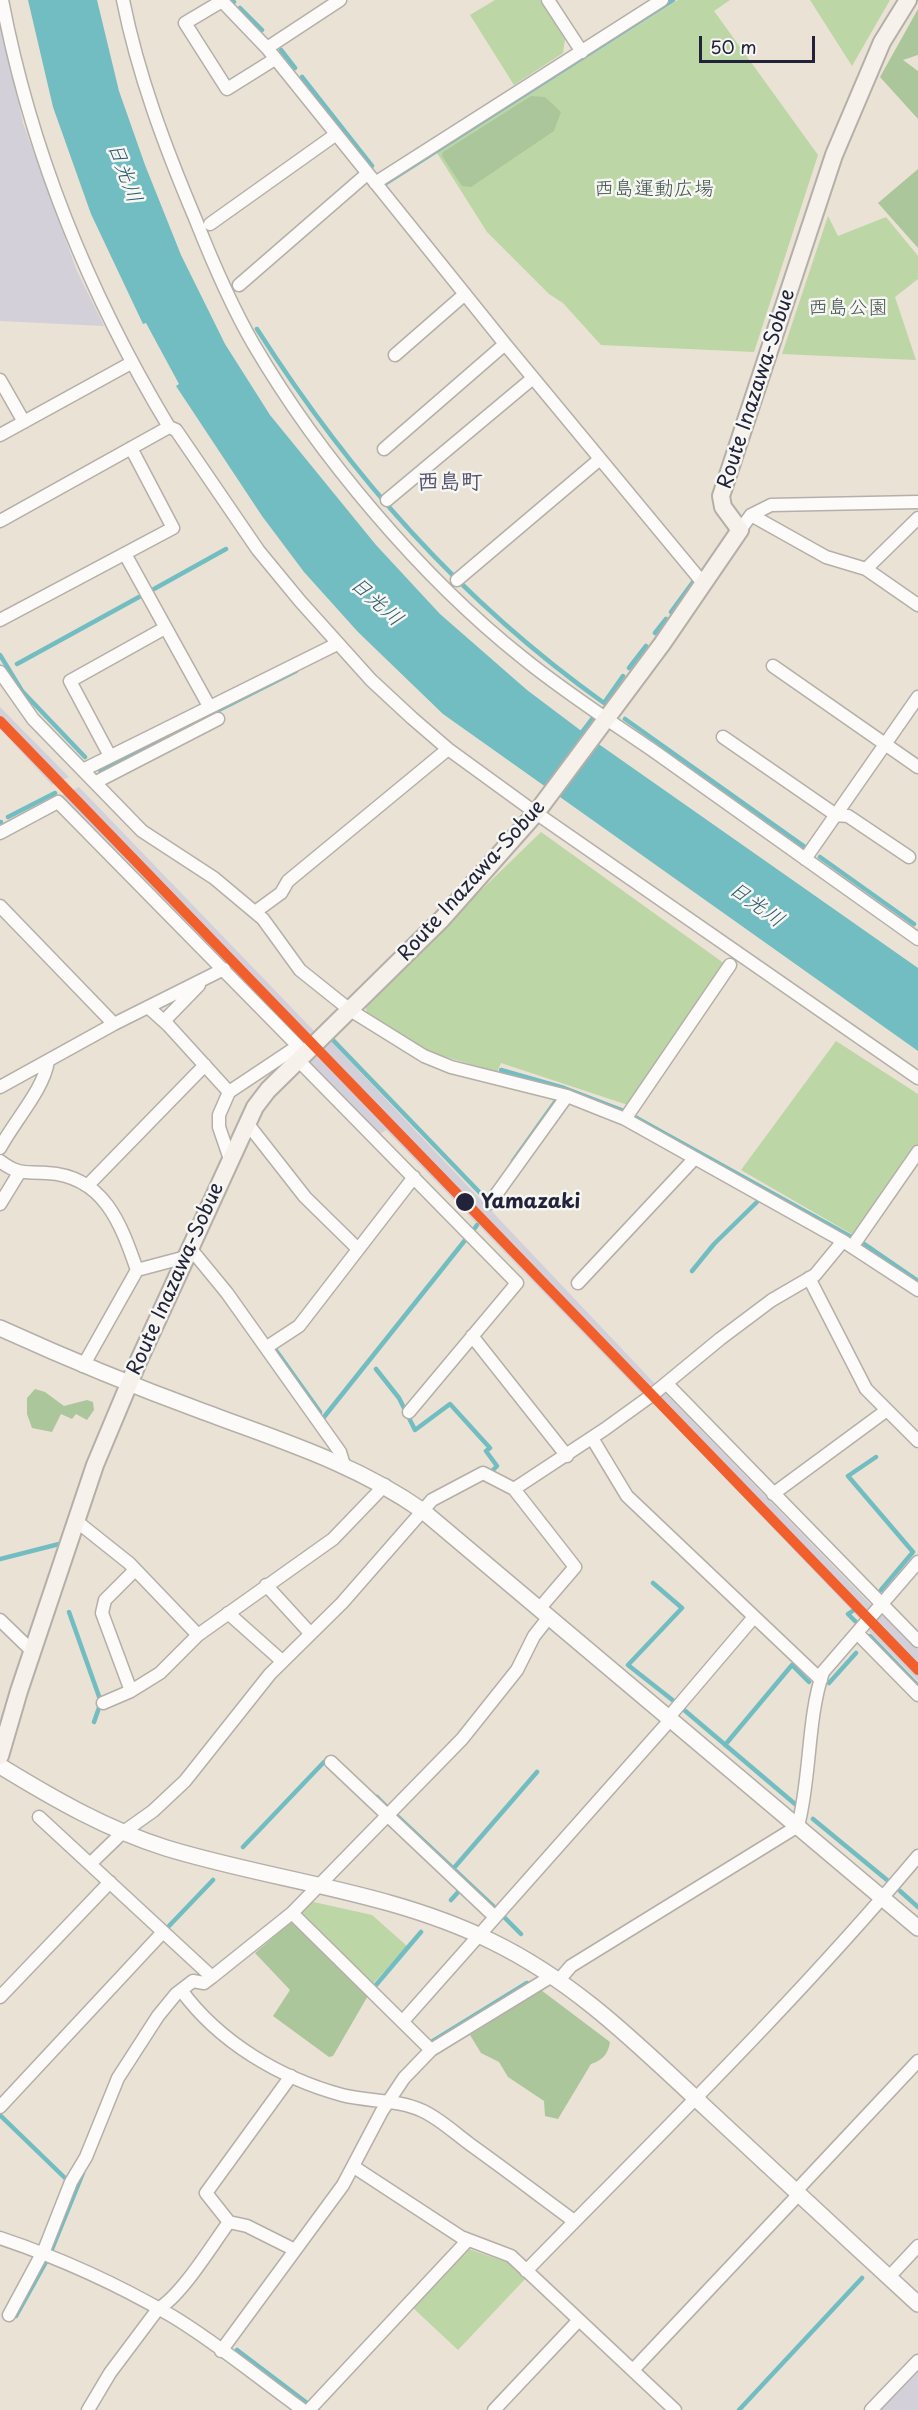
<!DOCTYPE html>
<html>
<head>
<meta charset="utf-8">
<style>
	body { margin:0 }
	#map { position:relative; width:918px; height:2410px; overflow:hidden; background:#eae2d4; font-family:"Playpen Sans",sans-serif }
	canvas { display:block }
	.scale { position:absolute; left:699px; top:36px; width:116px; height:27px; box-sizing:border-box; border:3px solid #22223b; border-top:0; padding-left:8px; font-size:18px; line-height:21px; white-space:nowrap; color:#22223b; -webkit-text-stroke:4px #f6f6f2; paint-order:stroke }
</style>
</head>
<body>
<div id="map">
<canvas width="918" height="2410"></canvas>
<div class="scale">50 m</div>
</div>
<script>
const context = document.querySelector('canvas').getContext('2d');
context.lineJoin = 'round';
function fillPath(path, color) { context.fillStyle = color; context.fill(path, 'evenodd'); }
function strokePath(path, color, width, dash) { context.strokeStyle = color; context.lineWidth = width; context.lineCap = dash ? 'butt' : 'round'; context.setLineDash(dash || []); context.stroke(path); }
function label(font, color, halo, rows, align = 'center') {
  context.font = font + ' "Playpen Sans","Klee One",sans-serif'; context.lineWidth = 5; context.setLineDash([]); context.textBaseline = 'middle'; context.strokeStyle = halo; context.fillStyle = color; for (const [text, x, y, turn = 0] of rows) {
    context.save(); context.translate(x, y); context.rotate((+turn || 0) * Math.PI / 180); context.textAlign = isNaN(turn) ? turn : align; if (halo) context.strokeText(text, 0, 0); context.fillText(text, 0, 0); context.restore();
  }
}
const industrial = new Path2D(`
	M0 19 23 123 77 271 104 326 0 321Z
	M0 707 69 777 52 785 0 729Z
	M79 787 316 1033 304 1045 232 968 219 960 60 796Z
	M326 1036 657 1386 645 1397 386 1130 380 1134 308 1061Z
	M662 1390 872 1606 861 1620 650 1400Z
	M885 1615 918 1650V1681L868 1630 880 1616Z
	M918 2369V2410H879Z`);
const green = new Path2D(`
	M495 0H540L565 39 563 53 514 85 470 15Z
	M678 0H730L714 11 818 155 754 352 601 345 563 303 549 294 487 232 437 153Z
	M810 0H890L852 66Z
	M828 216 838 236 886 217 918 256V279L895 297 916 360 782 354Z
	M541 832 725 964 628 1105 501 1063 497 1072 426 1051 367 1015 365 1003Z
	M836 1041 918 1094V1146L855 1236 741 1170Z
	M309 1901 372 1915 407 1946 372 1985 298 1913Z
	M466 2248 509 2263 526 2278 458 2350 411 2306Z`);
const forest = new Path2D(`
	M918 9V55L903 60 918 71V119L880 77Z
	M531 96 545 97 561 112 554 131 471 187 462 186 442 156 443 152Z
	M918 169V248L878 203Z
	M35 1389 45 1392 64 1406 87 1400 93 1402 94 1410 87 1420 76 1414 72 1419 61 1414 52 1432 32 1428 27 1414V1398Z
	M290 1923 295 1924 369 1994 333 2056 329 2057 273 2016 290 1990 255 1953Z
	M541 1990 610 2042C608 2054 603 2060 591 2064L558 2119 545 2116 544 2101 508 2077 499 2062 481 2053 470 2035Z`);
const water = new Path2D(`
	M28 0H97L119 91 145 165 181 255 225 344 270 415 376 545 440 614 527 690 600 745 918 968V1051L443 714 358 632 304 572 262 516 176 386 179 384 146 323 143 324 91 214 53 107Z`);
const stream = new Path2D(`
	M232 0 234 2
	M240 8 262 30
	M281 50 295 68
	M302 77 372 166
	M386 183 673 0
	M257 329C351 476 461 601 604 703L623 676
	M154 589 226 549
	M671 612 693 582
	M655 633 666 619
	M0 655 22 691 85 757
	M17 664 139 597
	M629 668 646 646
	M625 719 805 847
	M579 736 592 719
	M100 770 296 671
	M8 817 55 793
	M0 822H1
	M820 857 914 924
	M331 1038 486 1199 489 1195
	M501 1070 564 1088 624 1111
	M633 1116 853 1238
	M513 1161 555 1102
	M475 1228 477 1225
	M860 1241 918 1281
	M692 1271 714 1244 757 1202
	M275 1349 320 1412
	M376 1369 399 1398 415 1430 450 1404 490 1448 486 1451 497 1466 492 1471
	M324 1417 466 1239
	M876 1457 848 1476 913 1552 881 1590
	M0 1559 63 1543
	M653 1583 682 1608 628 1665 675 1702
	M854 1610 848 1614 856 1622
	M69 1612 101 1702 94 1722
	M868 1639 870 1636 918 1686
	M829 1683 856 1653
	M683 1709 795 1804
	M725 1745 792 1665 809 1682
	M377 1797 388 1808
	M396 1815 494 1907
	M813 1819 887 1880
	M243 1847 324 1762
	M453 1869 537 1772
	M900 1891 918 1907
	M451 1900 460 1890
	M504 1917 521 1934
	M169 1926 213 1880
	M376 1985 421 1932
	M433 2041 527 1983
	M1 2116 65 2178
	M52 2249 83 2173
	M16 2316 47 2260
	M237 2350 307 2403
	M739 2410 862 2278`);
const minor = new Path2D(`
	M2 0C31 152 89 294 169 427L176 430 258 550 300 601 371 680 412 718 448 749 536 813 918 1078
	M123 0C138 75 165 147 195 218 212 261 230 304 254 345 319 456 422 578 523 658 566 693 613 723 658 754 744 816 831 877 918 939
	M221 0 267 48 505 344 703 583
	M548 0 582 52
	M222 1 185 23 227 89 275 59
	M267 48 340 0
	M375 183 662 0
	M210 224 335 135
	M239 285 367 174
	M395 355 465 294
	M0 380 24 422
	M0 435 131 363
	M384 449 505 344
	M387 500 533 378
	M751 515 826 557 866 569 918 605
	M0 521 169 427
	M740 530 751 515 771 505 918 502
	M125 554 209 706
	M866 569 918 518
	M457 580 600 459
	M0 620 173 528 131 448
	M773 666 918 767
	M0 672 33 719 142 831 214 878 263 919 300 970 350 1010 424 1056 451 1067 567 1096 625 1119 843 1241 918 1290
	M723 737 836 815 848 816 909 857
	M110 756 70 681 165 628
	M85 769 337 644
	M96 782 218 719
	M0 833 58 802 305 1053
	M805 859 918 697
	M0 906 114 1024
	M255 912 281 893 288 881 448 749
	M148 1007 168 1025 229 1092 298 1046
	M164 1021 199 985
	M298 1060 517 1283 409 1412
	M0 1087 114 1024 224 969
	M229 1092 219 1115V1127L230 1159
	M625 1119 730 965
	M247 1123 305 1197 358 1249
	M0 1148C15 1120 44 1089 48 1061
	M0 1161C20 1176 25 1171 47 1173 104 1176 121 1224 137 1270
	M89 1184 205 1065
	M490 1203 567 1096
	M0 1204 19 1173
	M852 1247 918 1152
	M190 1248 227 1293 340 1452 344 1465
	M809 1278 866 1389 918 1441
	M578 1283 695 1158
	M472 1336 567 1456
	M267 1347 299 1326 414 1177
	M83 1366 137 1270 186 1257
	M667 1384 918 1641
	M592 1438 627 1496 821 1680
	M514 1489 575 1567 539 1609
	M773 1494 887 1410
	M75 1520 129 1563 198 1635
	M266 1585 310 1633
	M228 1613 282 1661
	M0 1620 32 1651
	M857 1633 918 1695
	M131 1691 102 1613 105 1600 135 1570
	M103 1703 131 1691 160 1673 198 1635 333 1539 385 1485
	M668 1718 754 1617
	M331 1762 495 1917
	M39 1817 212 1977 292 1913 431 2050
	M90 1864 122 1833 153 1811 185 1781 270 1674 342 1603 432 1500 483 1473 514 1489 605 1429 652 1395 720 1339 772 1300 815 1275 843 1241
	M292 1913 462 1739 517 1670 534 1636 549 1617
	M559 1980 571 1966 798 1826C811 1776 807 1719 823 1672L918 1562
	M181 1990C220 2043 280 2078 342 2095 369 2102 398 2099 423 2111 440 2119 456 2134 471 2145 506 2170 540 2196 574 2221
	M0 1997 110 1882
	M403 2021 671 1719
	M0 2107 163 1932
	M354 2167 461 2237 511 2256 675 2410
	M796 2191 918 2061
	M229 2222 247 2226 295 2250
	M0 2238C60 2258 117 2284 172 2316 217 2343 260 2379 303 2410
	M526 2271C659 2135 796 2001 918 1856
	M889 2277 918 2246
	M9 2315 45 2248 71 2182 86 2157 118 2078 158 2016 176 1994 193 1981 204 1983 212 1977
	M221 2351 343 2185 382 2111 404 2078 431 2050 552 1976
	M633 2370 799 2194
	M88 2410 110 2373 158 2309C182 2295 212 2245 229 2222L206 2193 291 2076
	M309 2410 468 2240
	M494 2410 579 2320
	M871 2410 918 2361`);
const tertiary = new Path2D(`
	M0 1328C66 1358 131 1385 199 1410 278 1440 353 1462 423 1511L918 1928
	M0 1766C54 1799 106 1829 166 1848 274 1881 389 1891 491 1941 576 1982 637 2044 706 2108 776 2173 847 2239 918 2304`);
const secondary = new Path2D(`
	M0 1756 19 1691 95 1465 139 1360 255 1107 268 1090 442 919 536 813 662 644 740 530 723 507 721 496 834 155 882 42 908 0`);
const rail1 = new Path2D(`
	M0 721 918 1670`);
const markers = [
	[465,1202,10,"#22223b"]
];
const parkNames = [
	["西島運動広場",654,189],
	["西島公園",848,308]
];
const streetNames = [
	["Route Inazawa-Sobue",757,389,-72],
	["Route Inazawa-Sobue",472,881,-48],
	["Route Inazawa-Sobue",176,1279,-66]
];
const stopNames = [
	["Yamazaki",481,1202]
];
const waterNames = [
	["日光川",124,173,70],
	["日光川",376,602,42],
	["日光川",756,905,36]
];
const quarterNames = [
	["西島町",450,483]
];
fillPath(industrial, '#d3d0d9');
fillPath(green, '#bcd6a5');
fillPath(forest, '#acc69b');
fillPath(water, '#71bdc1');
strokePath(stream, '#71bdc1', 4.5);
strokePath(minor, '#b4afa9', 15);
strokePath(tertiary, '#b4afa9', 18);
strokePath(secondary, '#b4afa9', 20);
strokePath(minor, '#fcfbf9', 12);
strokePath(tertiary, '#fcfbf9', 15);
strokePath(secondary, '#f6f1eb', 16);
strokePath(rail1, '#f05f2c', 10);
for (const [x, y, r, color] of markers) { const dot = new Path2D(); dot.arc(x, y, r, 0, 2 * Math.PI); context.fillStyle = color; context.fill(dot); strokePath(dot, '#f6f6f2', 2); }
label('20px', '#45554f', '#f6f6f2', parkNames);
label('20px', '#22223b', '#f6f6f2', streetNames);
label('bold 20px', '#22223b', '#f6f6f2', stopNames, 'left');
label('italic 21px', '#2d5a6d', '#f6f6f2', waterNames);
label('bold 22px', '#53506e', '#f6f6f2', quarterNames);
</script>
</body>
</html>
